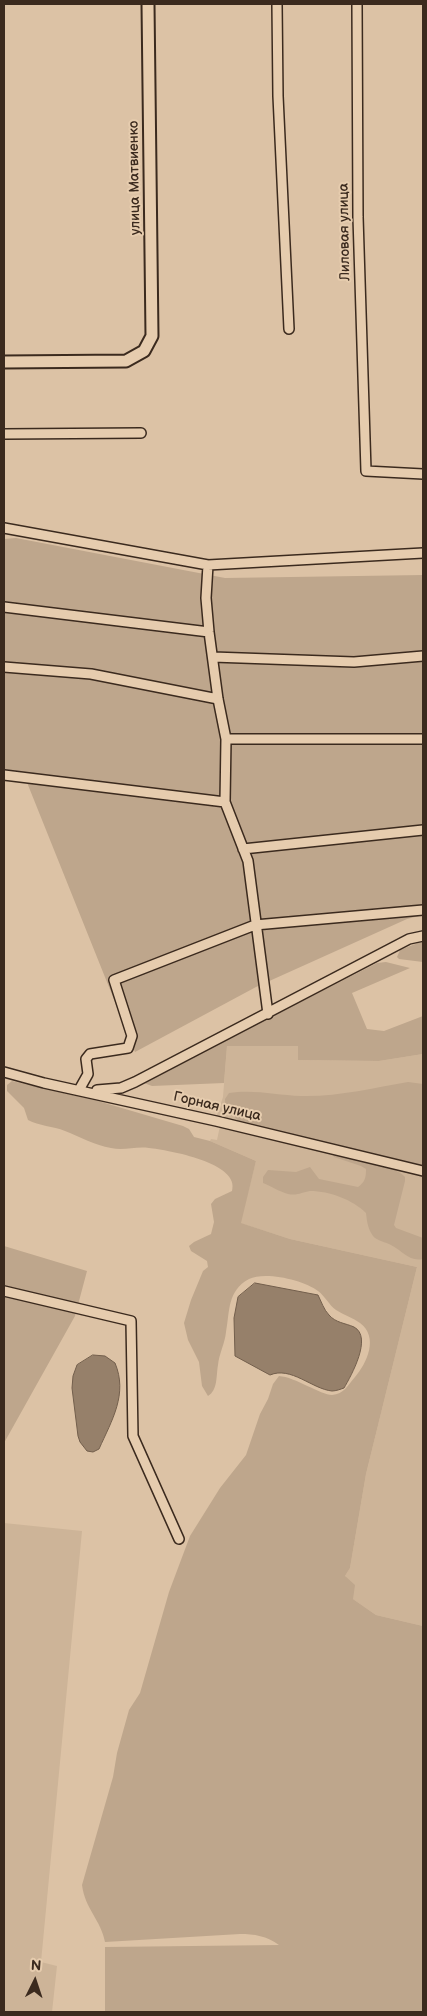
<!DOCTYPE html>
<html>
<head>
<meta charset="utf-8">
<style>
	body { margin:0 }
	#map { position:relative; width:427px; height:2016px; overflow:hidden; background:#dcc2a5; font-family:"Balsamiq Sans",sans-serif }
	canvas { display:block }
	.frame { position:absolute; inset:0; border:5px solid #3b2a1e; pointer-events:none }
	.north { position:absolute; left:10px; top:1956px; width:50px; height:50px; -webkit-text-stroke:4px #e6ccae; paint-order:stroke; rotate:4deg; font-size:14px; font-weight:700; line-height:20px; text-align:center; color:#3b2a1e }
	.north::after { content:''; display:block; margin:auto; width:18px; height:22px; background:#3b2a1e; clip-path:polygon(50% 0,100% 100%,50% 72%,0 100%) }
</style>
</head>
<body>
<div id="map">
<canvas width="427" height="2016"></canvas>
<div class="frame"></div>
<div class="north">N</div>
</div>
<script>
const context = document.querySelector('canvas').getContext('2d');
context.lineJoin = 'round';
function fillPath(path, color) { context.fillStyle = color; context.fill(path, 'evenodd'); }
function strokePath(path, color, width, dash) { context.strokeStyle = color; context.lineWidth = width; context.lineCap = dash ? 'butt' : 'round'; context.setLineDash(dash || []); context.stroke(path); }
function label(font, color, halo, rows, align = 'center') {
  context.font = font + ' "Balsamiq Sans",sans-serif'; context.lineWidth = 4; context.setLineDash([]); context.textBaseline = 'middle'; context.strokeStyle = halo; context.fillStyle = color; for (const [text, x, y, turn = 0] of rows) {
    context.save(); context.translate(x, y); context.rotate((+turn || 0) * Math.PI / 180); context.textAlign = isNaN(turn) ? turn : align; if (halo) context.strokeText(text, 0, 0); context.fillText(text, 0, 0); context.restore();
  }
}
const built = new Path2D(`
	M227 1046H298V1060L379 1061 423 1054V1626L376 1615 353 1599 345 1576 350 1568 366 1474 417 1267 290 1239 240 1223 256 1161 210 1141 211 1139 217 1140 220 1126 214 1124 223 1097Z
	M4 1523 82 1531 41 1962 57 1966 52 2012H4Z`);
const green = new Path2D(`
	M16 538 225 578 423 575V915L407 919 256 987 135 1052 26 780 4 779V539Z
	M423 941V962L399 959 397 957 400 950Z
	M386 962 410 968 352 993 367 1029 384 1031 423 1016V1054L379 1061 298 1060V1046H227L224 1083 152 1086 144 1083 145 1081 377 963Z
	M12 1081 98 1101 183 1126 189 1129 194 1137 210 1141 256 1161 241 1223 290 1239 417 1267 366 1474 350 1568 345 1576 355 1585 353 1599 376 1615 423 1626V2012H105V1947L279 1945C267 1936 254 1934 240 1934L105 1942C101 1920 85 1909 82 1885L113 1777 117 1753 129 1710 140 1693 169 1592 190 1536 220 1488 246 1455 260 1414 268 1399 273 1384 279 1376C295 1377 321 1395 332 1395 344 1394 348 1385 355 1377 367 1363 379 1337 360 1323 353 1318 344 1315 336 1310 329 1305 325 1296 318 1291 304 1280 265 1271 249 1279 227 1291 230 1311 226 1332 225 1343 219 1354 218 1365 216 1376 218 1390 208 1396L202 1386 199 1362 188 1340 184 1323 191 1300 203 1271 208 1267 207 1261 191 1251 189 1246 194 1242 211 1234 214 1222 211 1204 215 1199 232 1191C241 1163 168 1150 149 1148 136 1146 124 1151 111 1148 95 1145 80 1137 65 1131 53 1126 39 1126 28 1120L24 1108 7 1091V1085Z
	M408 1082 423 1084V1165L238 1121 225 1105V1099L229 1093C253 1089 277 1095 301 1096 337 1097 373 1088 408 1082Z
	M336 1154C352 1157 395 1165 405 1177V1181L394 1225 396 1228 423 1238V1259C409 1262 403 1251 391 1245 386 1242 377 1241 373 1236 368 1229 367 1222 366 1213 353 1200 330 1191 310 1191 302 1192 298 1196 288 1194 280 1192 271 1186 263 1183V1177L268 1170 296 1172 310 1167 319 1179 358 1187C365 1182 366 1178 366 1169L361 1166 334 1157 333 1155Z
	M4 1246 87 1271 75 1316 4 1443Z`);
const water = new Path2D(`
	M255 1283 318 1295C321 1301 324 1310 329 1315 336 1323 345 1323 354 1327 373 1337 351 1376 344 1388 341 1389 336 1391 332 1391 312 1389 291 1366 270 1375L235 1356 234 1318 238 1297Z
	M93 1355 105 1356 115 1363C128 1394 112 1420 99 1449L93 1452 87 1451 80 1442 78 1436 72 1388 73 1376 77 1365Z`);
const minor = new Path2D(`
	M277 4 278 96 289 329
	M357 4 358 217 366 471 423 474
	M4 434 141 433
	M4 528 208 565 423 553
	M208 565 206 598 209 632 218 699 226 739 225 802 248 861 268 1014
	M4 607 209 632
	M213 657 354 662 423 656
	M4 667 91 674 218 699
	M226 739H423
	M4 775 225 802
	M243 849 423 830
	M4 1072 44 1083 216 1121 423 1171
	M79 1090 88 1074 86 1059 90 1054 128 1048 132 1036 114 980 255 925 423 910
	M97 1090 121 1088 135 1082 409 939 423 936
	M4 1291 131 1321 133 1436 179 1539`);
const tertiary = new Path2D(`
	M4 362 126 361 144 351 152 336 148 4`);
const streetNames = [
	["улица Матвиенко",135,178,-91],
	["Лиловая улица",345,232,-91],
	["Горная улица",217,1107,13]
];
fillPath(built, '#cdb498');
fillPath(green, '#bea68c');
fillPath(water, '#96806a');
strokePath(water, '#725e4c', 1);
strokePath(minor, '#3b2a1e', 12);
strokePath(tertiary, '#3b2a1e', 15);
strokePath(minor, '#e6ccae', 9);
strokePath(tertiary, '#e6ccae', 11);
label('14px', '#3b2a1e', '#e6ccae', streetNames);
</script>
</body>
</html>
